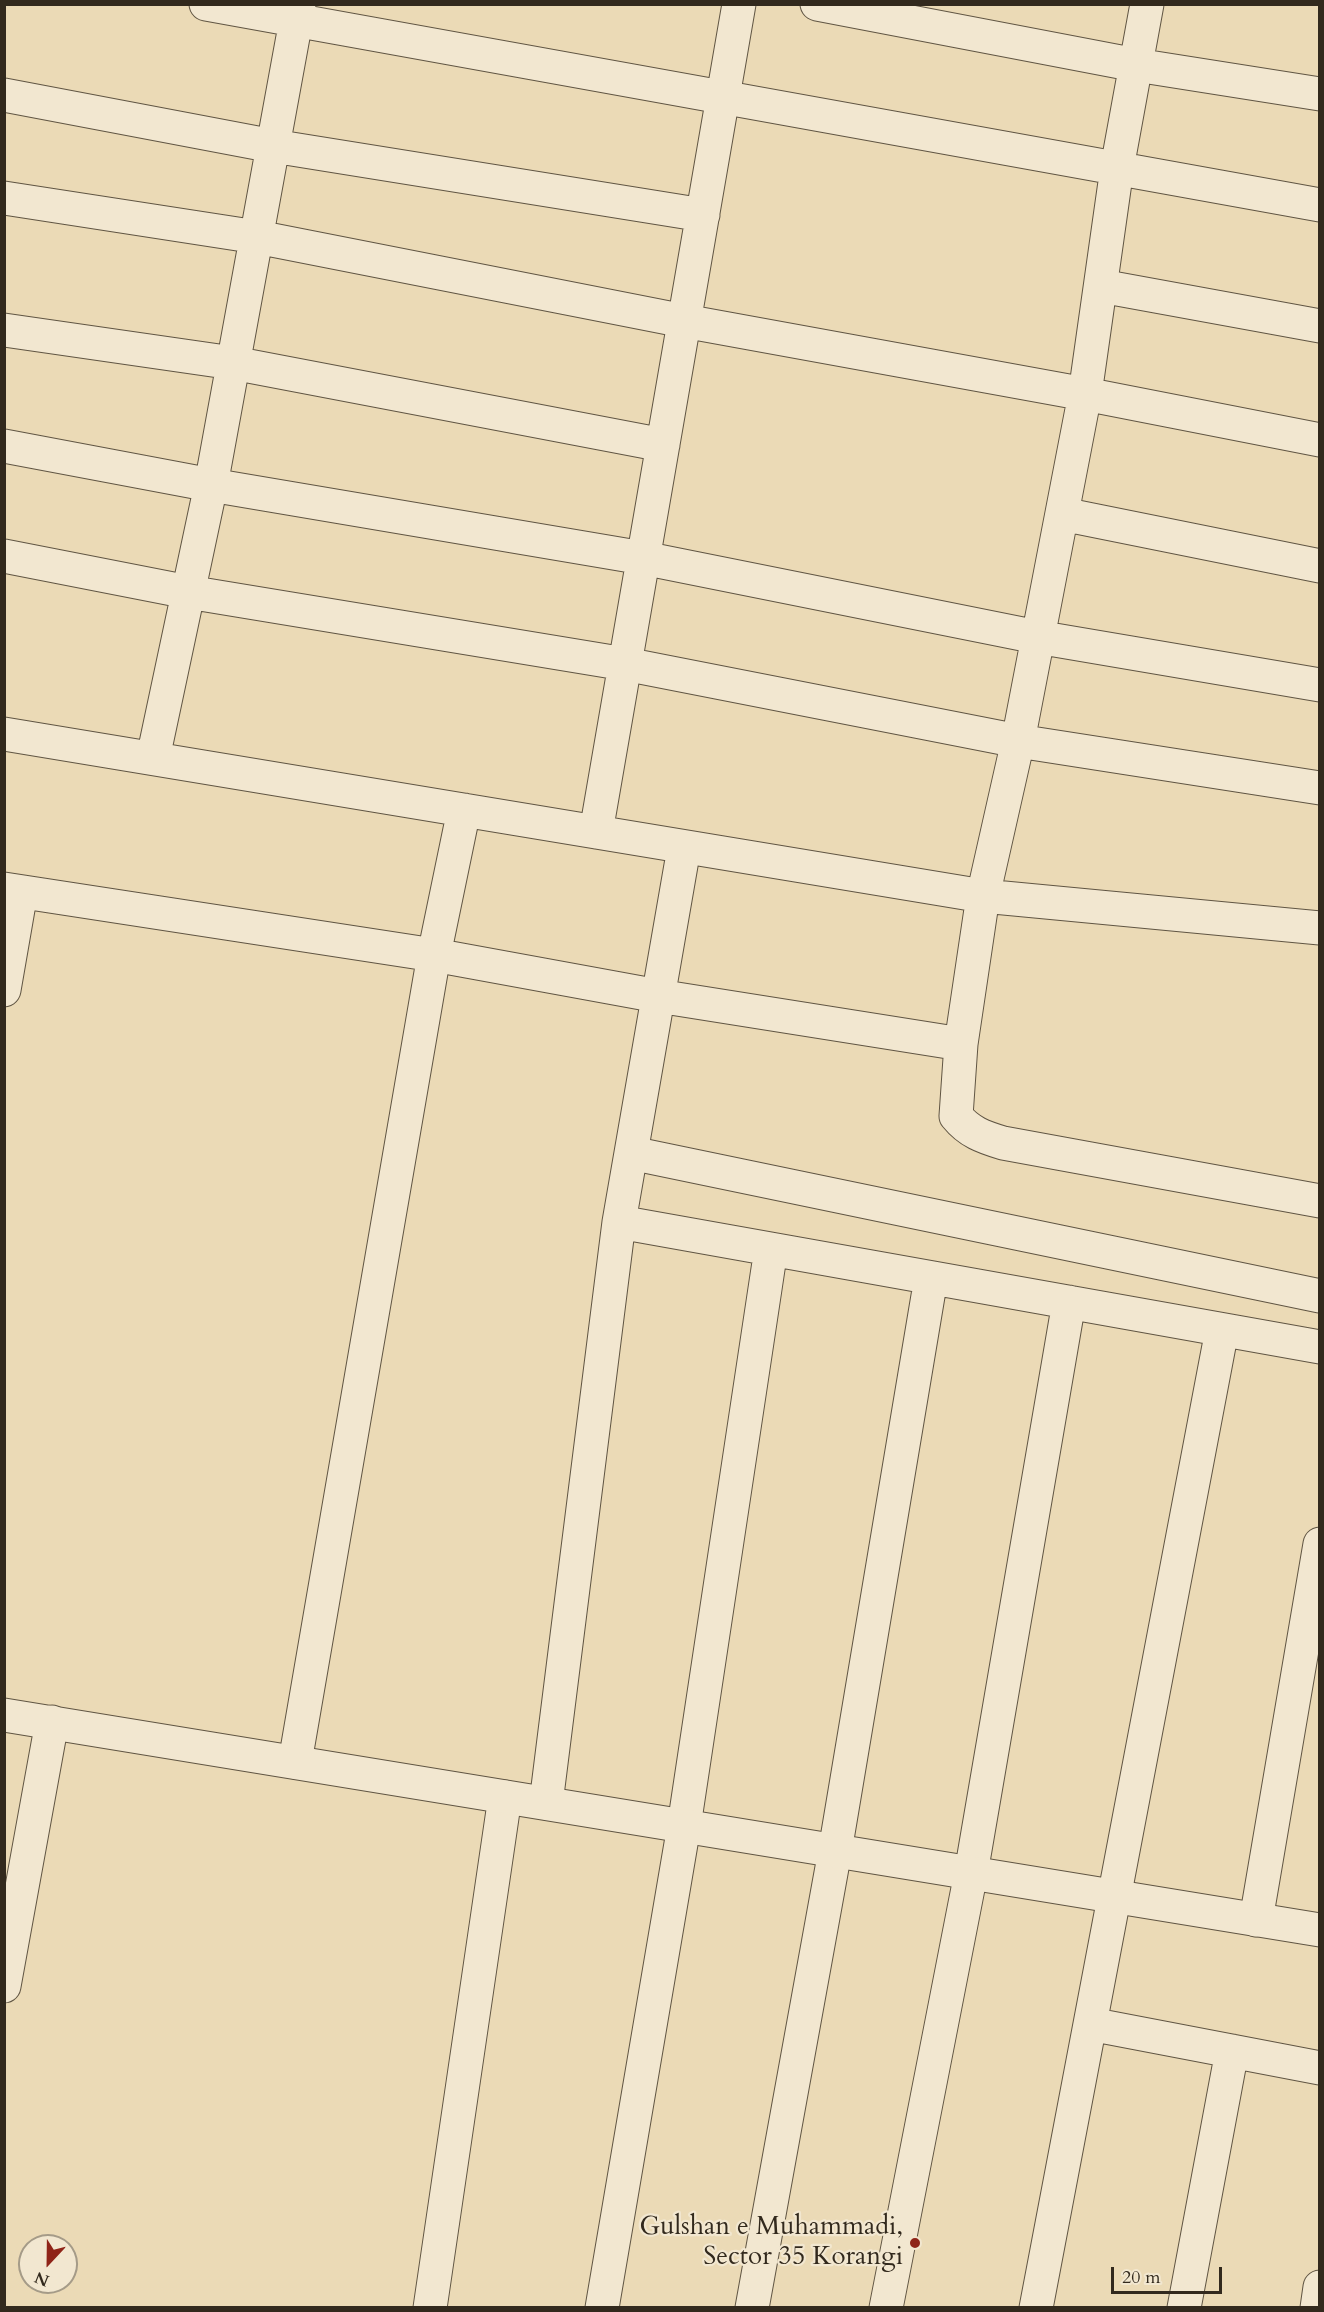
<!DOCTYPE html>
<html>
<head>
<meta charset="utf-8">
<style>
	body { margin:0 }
	#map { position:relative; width:1324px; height:2312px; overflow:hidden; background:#ebdab6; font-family:Cardo,serif }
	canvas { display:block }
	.frame { position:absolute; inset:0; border:6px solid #32291d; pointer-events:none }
	.north { position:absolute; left:18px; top:2234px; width:60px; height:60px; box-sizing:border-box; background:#f2e7d0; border:2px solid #a59b88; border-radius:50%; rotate:202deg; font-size:16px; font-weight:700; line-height:24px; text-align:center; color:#32291d }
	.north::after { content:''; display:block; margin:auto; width:21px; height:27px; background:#8f2418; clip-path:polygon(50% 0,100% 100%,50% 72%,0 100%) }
	.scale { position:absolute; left:1111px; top:2267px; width:111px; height:27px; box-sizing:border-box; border:3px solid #32291d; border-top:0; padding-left:8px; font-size:18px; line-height:21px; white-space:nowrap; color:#32291d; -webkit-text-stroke:4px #f2e7d0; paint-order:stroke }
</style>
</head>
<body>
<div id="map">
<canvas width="1324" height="2312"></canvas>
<div class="frame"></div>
<div class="north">N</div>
<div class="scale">20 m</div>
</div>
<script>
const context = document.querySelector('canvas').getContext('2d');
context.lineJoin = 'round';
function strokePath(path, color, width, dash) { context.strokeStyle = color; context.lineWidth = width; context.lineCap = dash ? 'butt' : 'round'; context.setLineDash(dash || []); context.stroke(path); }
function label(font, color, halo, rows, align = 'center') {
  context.font = font + ' Cardo,serif'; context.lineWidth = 4.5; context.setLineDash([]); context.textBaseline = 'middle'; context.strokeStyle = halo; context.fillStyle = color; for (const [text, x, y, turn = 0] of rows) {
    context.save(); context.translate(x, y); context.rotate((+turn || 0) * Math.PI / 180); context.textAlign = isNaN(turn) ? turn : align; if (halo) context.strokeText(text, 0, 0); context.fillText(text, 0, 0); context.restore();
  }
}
const minor = new Path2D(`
	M206 4 1320 205
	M817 4 1136 65 1320 94
	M1147 4 1117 168 1085 394 1018 741 983 896 961 1044 956 1116C969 1132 983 1137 1003 1143L1320 1201
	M4 95 273 146 703 215
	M4 198 257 237 684 321 1085 394 1320 440
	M1101 286 1320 326
	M4 330 233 363 663 445
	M4 446 211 485 643 558 1037 637 1320 685
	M1062 514 1320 566
	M4 556 188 592 625 664 1018 741 1320 788
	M4 734 983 896 1320 928
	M153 758 211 485 299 4
	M596 832 739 4
	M4 889 434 955 658 996 961 1044
	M4 990 21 892
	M631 1153 1320 1296
	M619 1222 1320 1347
	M295 1762 434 955 464 810
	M546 1803 619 1222 684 848
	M1256 1920 1320 1544
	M4 1986 52 1722
	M1090 2024 1320 2068
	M430 2308 505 1797
	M602 2308 684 1826 771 1249
	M752 2308 835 1851 931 1278
	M886 2308 971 1873 1069 1302
	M1036 2308 1222 1330
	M1184 2308 1232 2051
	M1317 2308 1320 2287`);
const tertiary = new Path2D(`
	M4 1715 1320 1930`);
const markers = [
	[915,2243,6,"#8f2418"]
];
const poiNames = [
	["Gulshan e Muhammadi,",903,2228],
	["Sector 35 Korangi",903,2258]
];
strokePath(minor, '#605543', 35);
strokePath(tertiary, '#605543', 35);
strokePath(minor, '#f2e7d0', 33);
strokePath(tertiary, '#f2e7d0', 33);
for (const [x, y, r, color] of markers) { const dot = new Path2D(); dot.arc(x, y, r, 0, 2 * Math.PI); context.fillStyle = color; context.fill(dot); strokePath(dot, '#f2e7d0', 2); }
label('26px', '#32291d', '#f2e7d0', poiNames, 'right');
</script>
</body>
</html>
